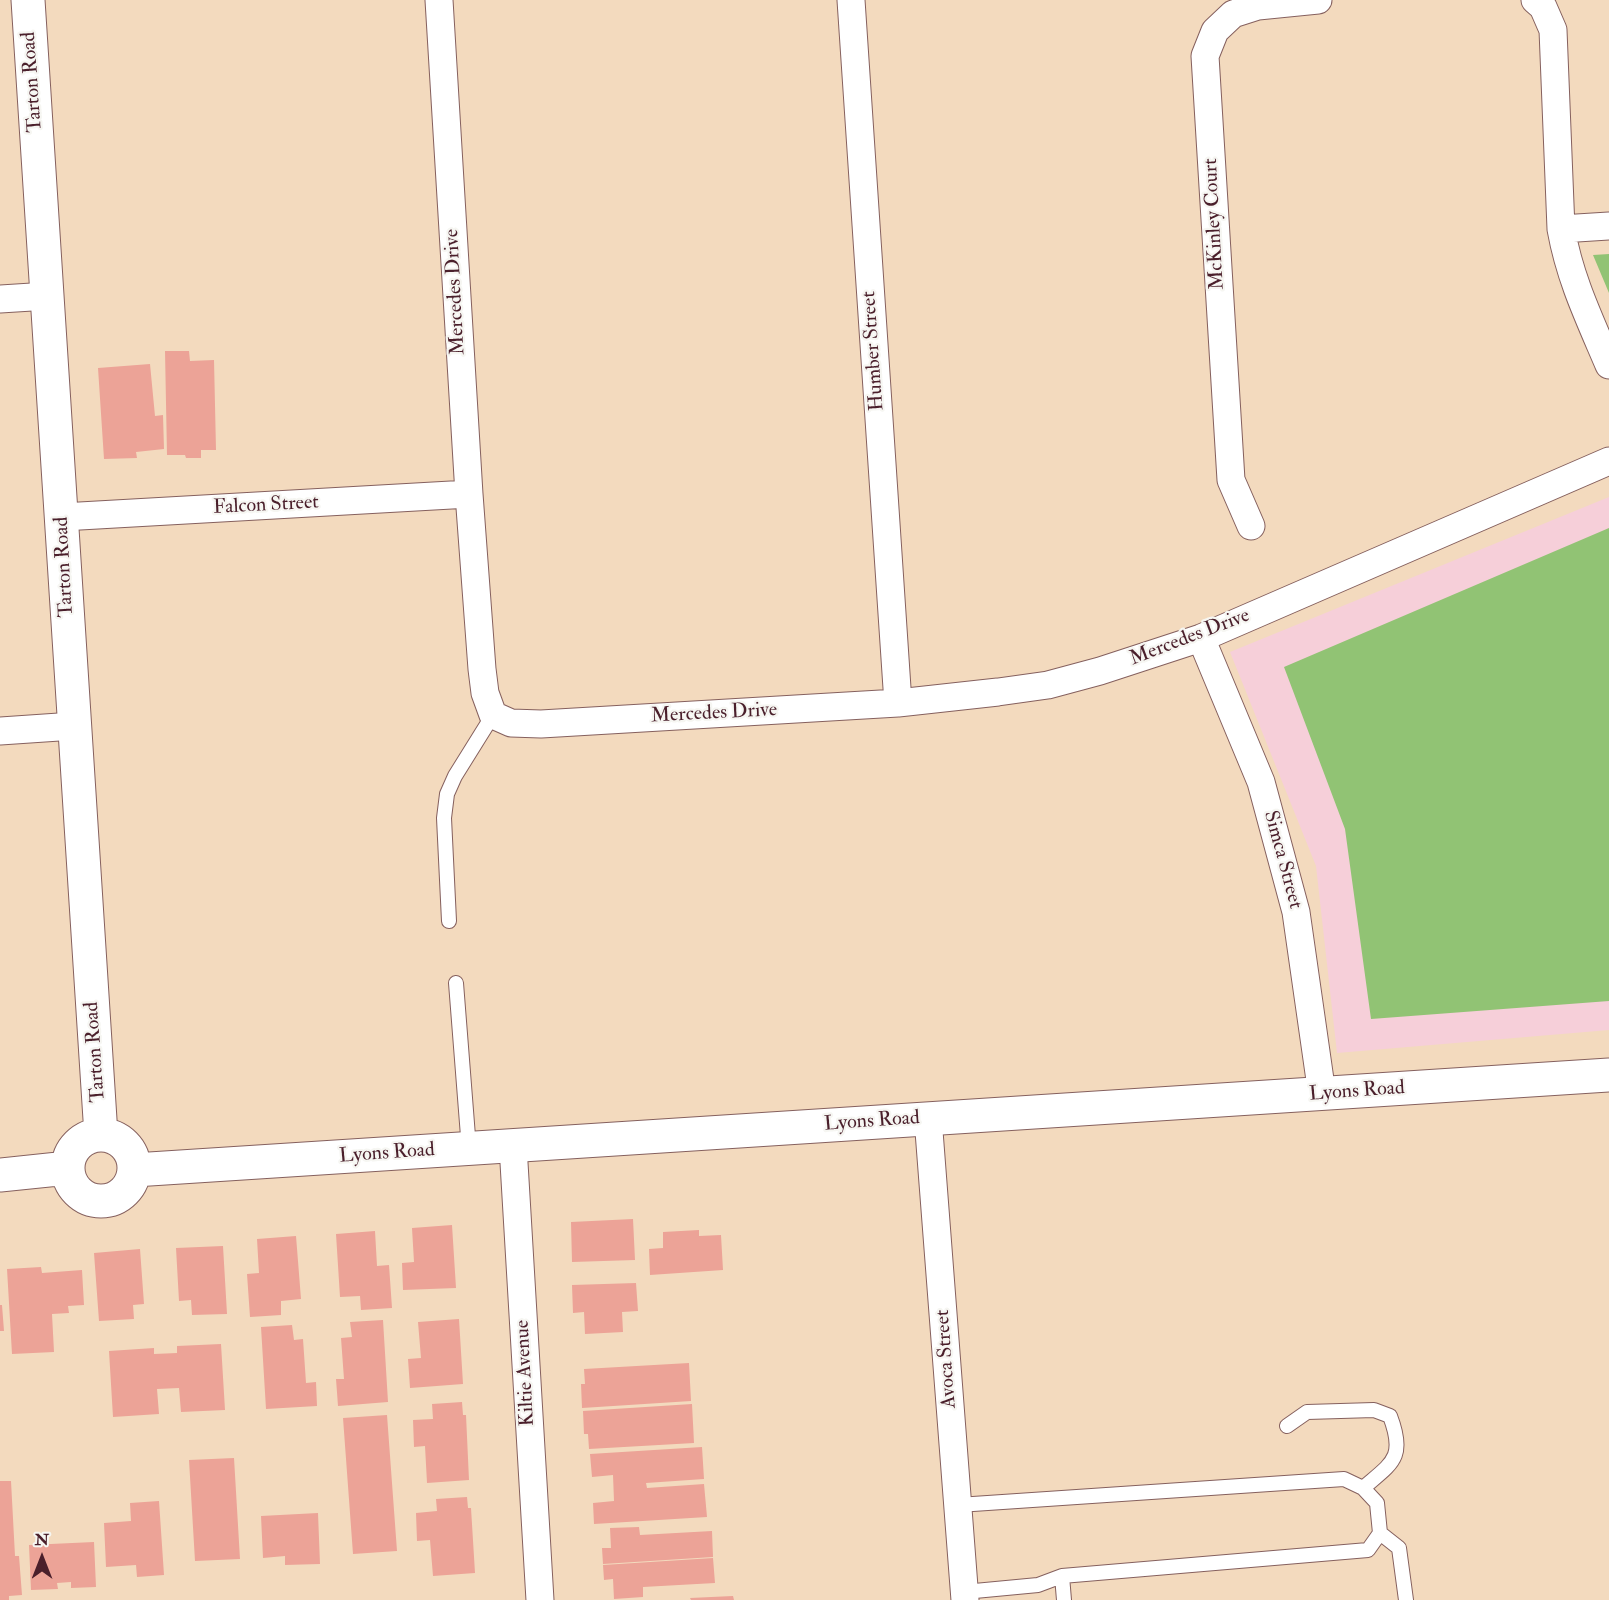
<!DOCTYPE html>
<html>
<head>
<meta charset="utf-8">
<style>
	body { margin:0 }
	#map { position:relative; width:1609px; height:1600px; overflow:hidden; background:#f3dabe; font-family:"IM FELL Double Pica",serif }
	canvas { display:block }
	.north { position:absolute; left:12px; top:1528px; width:60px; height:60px; -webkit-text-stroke:4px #f6f6f2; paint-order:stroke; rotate:0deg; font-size:16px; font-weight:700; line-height:24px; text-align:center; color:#4a1f2b }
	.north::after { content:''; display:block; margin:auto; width:21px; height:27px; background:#4a1f2b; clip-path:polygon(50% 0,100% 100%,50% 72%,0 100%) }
</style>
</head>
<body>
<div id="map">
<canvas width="1609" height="1600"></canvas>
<div class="north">N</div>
</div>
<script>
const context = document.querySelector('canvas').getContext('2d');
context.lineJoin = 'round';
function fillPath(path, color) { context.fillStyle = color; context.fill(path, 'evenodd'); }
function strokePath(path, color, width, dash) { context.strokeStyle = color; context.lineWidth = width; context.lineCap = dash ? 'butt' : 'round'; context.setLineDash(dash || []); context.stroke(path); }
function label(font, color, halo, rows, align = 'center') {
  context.font = font + ' "IM FELL Double Pica",serif'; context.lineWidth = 4.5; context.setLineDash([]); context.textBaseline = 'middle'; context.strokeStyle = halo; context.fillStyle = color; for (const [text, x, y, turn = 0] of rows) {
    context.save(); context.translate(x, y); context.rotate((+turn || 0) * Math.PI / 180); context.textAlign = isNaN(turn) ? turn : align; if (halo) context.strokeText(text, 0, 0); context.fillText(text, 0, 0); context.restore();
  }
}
const built = new Path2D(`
	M1609 497V1030L1337 1053 1316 866 1230 652Z`);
const green = new Path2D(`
	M1609 254V293L1593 255Z
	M1609 528V1001L1371 1019 1345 829 1284 667Z`);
const building = new Path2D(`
	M165 351H189L190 361 214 360 216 450H201V458H186L185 455H167Z
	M150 364 155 416 163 415 164 449 136 452 137 458 104 459 98 368Z
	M633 1219 635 1260 572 1262 571 1222Z
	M452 1225 456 1288 403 1290 402 1263 414 1262 412 1228Z
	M699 1230V1236L721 1235 723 1270 650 1275 649 1249 663 1248V1232Z
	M375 1231 377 1266 389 1265 392 1308 361 1310 360 1296 340 1297 336 1234Z
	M296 1236 301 1299 281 1301V1315L250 1317 247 1274 259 1273 257 1239Z
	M223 1246 227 1314 192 1315 191 1300 179 1301 176 1248Z
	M140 1249 144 1304 133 1305 134 1319 99 1321 94 1253Z
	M41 1267 42 1273 82 1270 84 1305 68 1306 69 1313 52 1314 54 1352 12 1354 7 1269Z
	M636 1283 638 1311 622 1312 623 1332 585 1334 584 1312 573 1313 572 1285Z
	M0 1305H2L4 1331H0Z
	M459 1319 463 1384 410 1388 408 1359 421 1358 418 1322Z
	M383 1320 388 1402 338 1406 336 1379H344L341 1338 352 1337 350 1322Z
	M292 1325 294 1340 303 1339 306 1383 316 1382 317 1406 266 1409 261 1327Z
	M221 1344 225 1410 181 1412 179 1388 157 1389 159 1414 113 1417 109 1351 154 1348V1354L177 1353V1346Z
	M689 1363 691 1401 582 1408 581 1384H585L584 1369Z
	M462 1402 463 1415H466L469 1480 427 1483 425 1446 414 1447 413 1420 433 1419 432 1404Z
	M692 1404 694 1443 589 1449 588 1434H584L583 1411Z
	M387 1415 397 1551 353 1554 343 1418Z
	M702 1447 704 1479 646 1483 647 1488 704 1484 707 1517 594 1524 593 1503 614 1501 613 1475 592 1477 590 1454Z
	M234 1458 240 1559 195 1561 189 1460Z
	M0 1481H11L15 1556H19L22 1595 9 1596V1600H0Z
	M467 1497 468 1508H471L475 1573 433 1576 430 1540 417 1541 416 1513 437 1511 436 1499Z
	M159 1501 164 1575 137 1577 136 1565 106 1567 104 1523 131 1521 130 1503Z
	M318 1513 320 1564 285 1565V1556L263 1558 261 1516Z
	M639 1527 640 1535 712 1531 713 1557 603 1564 602 1548H611L610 1528Z
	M94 1542 96 1587 71 1588V1582L57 1583 58 1589 31 1590 29 1545Z
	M713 1558 715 1583 643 1587V1597L614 1599 613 1579 604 1580 603 1565Z
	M733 1596 734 1600H691L690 1598Z`);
const service = new Path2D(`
	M449 921 444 818 447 794 455 776 493 715
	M456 983 469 1149
	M1287 1426 1307 1412 1374 1410 1390 1416C1406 1458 1392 1463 1363 1488
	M958 1505 1344 1479 1363 1488 1377 1503 1380 1533 1368 1550 1062 1576 1038 1585 964 1592
	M1380 1533 1399 1548 1406 1600
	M1062 1576 1064 1600`);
const minor = new Path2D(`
	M439 0 469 494 482 669 485 693 493 715 511 723 541 724 898 703 998 692 1048 685 1100 671 1201 638 1609 461
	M851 0 898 703
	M1535 0 1543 7 1553 30 1561 229C1570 279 1589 318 1609 365
	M1561 229 1609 226
	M0 299 48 296
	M62 517 469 494
	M1251 526 1231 480 1205 56 1215 31 1233 14 1258 6 1318 0
	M1201 638 1261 782 1296 912 1322 1094
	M0 731 74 726
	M928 1118 965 1600
	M513 1146 540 1600`);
const tertiary = new Path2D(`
	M28 0 101 1135
	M68 1168a33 33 0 1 1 66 0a33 33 0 1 1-66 0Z
	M134 1170 1609 1075
	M0 1175 68 1168`);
const streetNames = [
	["Tarton Road",33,82,-94],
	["McKinley Court",1215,224,-93],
	["Mercedes Drive",456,292,-93],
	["Humber Street",874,351,-94],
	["Falcon Street",266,506,-3],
	["Tarton Road",65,567,-93],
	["Mercedes Drive",1190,638,-21],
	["Mercedes Drive",714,714,-3],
	["Simca Street",1282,860,75],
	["Tarton Road",96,1052,-94],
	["Lyons Road",1357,1092,-4],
	["Lyons Road",872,1122,-4],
	["Lyons Road",387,1154,-4],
	["Avoca Street",947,1359,-94],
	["Kiltie Avenue",526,1373,-93]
];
fillPath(built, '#f6cfd9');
fillPath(green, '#91c374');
fillPath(building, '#eca397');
strokePath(service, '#85605e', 16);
strokePath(minor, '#85605e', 29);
strokePath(tertiary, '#85605e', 35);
strokePath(service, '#fff', 14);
strokePath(minor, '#fff', 27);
strokePath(tertiary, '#fff', 33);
label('20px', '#4a1f2b', '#f6f6f2', streetNames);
</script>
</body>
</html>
